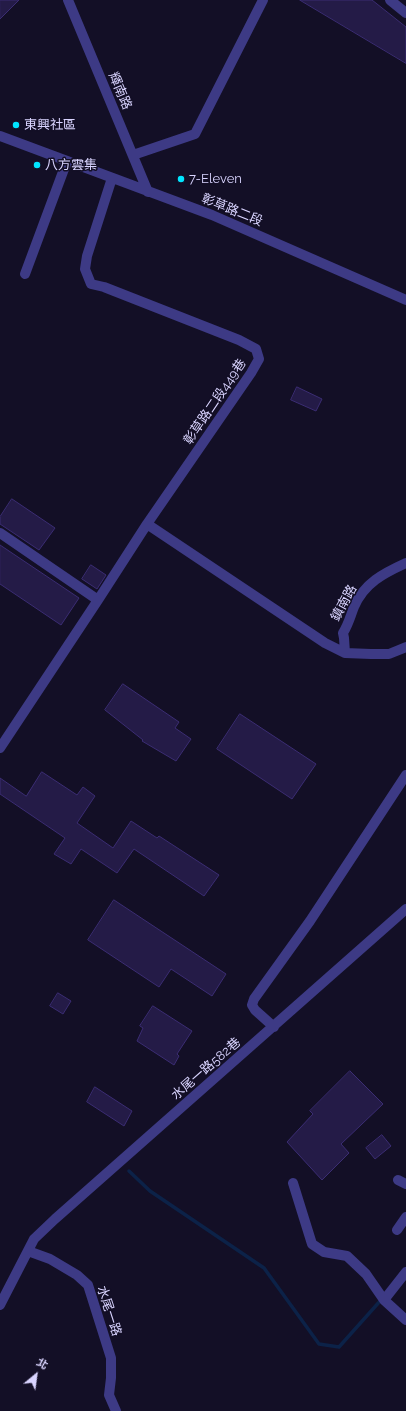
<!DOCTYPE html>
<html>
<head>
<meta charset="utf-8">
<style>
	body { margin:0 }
	#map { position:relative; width:406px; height:1411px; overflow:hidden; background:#130f26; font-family:Raleway,"Noto Sans TC",sans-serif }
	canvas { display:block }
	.north { position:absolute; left:16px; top:1355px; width:40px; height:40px; -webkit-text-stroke:3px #130f26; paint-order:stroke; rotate:29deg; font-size:11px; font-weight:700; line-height:16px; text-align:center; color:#d9d4ff }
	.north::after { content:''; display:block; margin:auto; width:14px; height:18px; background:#d9d4ff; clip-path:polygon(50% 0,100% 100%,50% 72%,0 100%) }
</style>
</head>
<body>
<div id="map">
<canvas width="406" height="1411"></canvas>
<div class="north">北</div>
</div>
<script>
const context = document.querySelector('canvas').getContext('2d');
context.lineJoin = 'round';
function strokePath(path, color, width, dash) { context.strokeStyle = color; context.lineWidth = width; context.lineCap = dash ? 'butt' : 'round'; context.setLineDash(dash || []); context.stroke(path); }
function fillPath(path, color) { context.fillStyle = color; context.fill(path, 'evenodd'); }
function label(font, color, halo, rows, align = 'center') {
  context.font = font + ' Raleway,"Noto Sans TC",sans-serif'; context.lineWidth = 3; context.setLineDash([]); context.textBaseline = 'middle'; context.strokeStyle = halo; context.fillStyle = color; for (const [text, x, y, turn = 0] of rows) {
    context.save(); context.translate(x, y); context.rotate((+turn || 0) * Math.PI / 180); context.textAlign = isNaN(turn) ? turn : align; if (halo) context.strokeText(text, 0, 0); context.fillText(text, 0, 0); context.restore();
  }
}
const stream = new Path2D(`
	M129 1171 150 1191 264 1268 319 1344 339 1347 381 1300`);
const building = new Path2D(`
	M0 0H19L0 19Z
	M300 0H372L406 27V63Z
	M297 387 322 399 316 411 291 400Z
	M12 499 55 528 39 550 0 524V517Z
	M0 545 79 598 61 625 0 584Z
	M91 565 106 575 97 589 82 579Z
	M123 684 179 722 175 728 191 739 176 761 142 741 143 740 105 710Z
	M240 714 316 764 292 799 217 749Z
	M42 772 77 795 83 787 95 796 77 823 113 848 131 821 157 838 159 836 219 875 204 896 134 849 117 873 81 849 71 864 54 854 65 838 0 794V778L26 796Z
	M114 900 226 974 212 996 171 969 159 987 88 940Z
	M58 993 71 1001 63 1014 50 1006Z
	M153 1006 192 1031 177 1054 179 1056 174 1065 137 1041 143 1028 140 1026Z
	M350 1071 383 1104 341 1144 349 1153 322 1180 287 1142 313 1114 310 1111Z
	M95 1087 132 1111 124 1126 87 1102Z
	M382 1135 391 1146 375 1159 366 1148Z`);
const minor = new Path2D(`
	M68 0 148 192
	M390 0 406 13
	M0 136 212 215 406 300
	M133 155 195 134 263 0
	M25 274 67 161
	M147 524 325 643 345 653 371 654H389L406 647
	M0 533 98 600
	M345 653 344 638 343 633C349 623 350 617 354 607 364 583 384 573 406 563
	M0 748 98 600 147 524 251 373 259 359 256 349 239 340 104 287 91 284 85 269 87 256 112 178
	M274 1027 255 1010 252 1005 254 999 310 921 406 775
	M398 1180 406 1184
	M293 1183 312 1244 324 1252 347 1256 366 1274 384 1300 406 1320
	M397 1230 406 1217
	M28 1251 50 1259 77 1275 88 1285 111 1358V1378L109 1395 116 1411
	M384 1300 406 1272
	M0 1305 34 1239 55 1219 406 909`);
const markers = [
	[16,125,4,"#00e5ff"],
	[37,165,4,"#00e5ff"],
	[181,179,4,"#00e5ff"]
];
const streetNames = [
	["輝南路",120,91,67],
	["彰草路二段",232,210,22],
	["彰草路二段449巷",215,402,-56],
	["鎮南路",344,603,-61],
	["水尾一路582巷",206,1069,-41],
	["水尾一路",109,1311,72]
];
const poiNames = [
	["東興社區",24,125],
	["八方雲集",45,165],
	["7-Eleven",189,179]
];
strokePath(stream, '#0c2248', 3.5);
fillPath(building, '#241b47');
strokePath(building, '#3b2d73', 1);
strokePath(minor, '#3d3a85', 10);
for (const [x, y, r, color] of markers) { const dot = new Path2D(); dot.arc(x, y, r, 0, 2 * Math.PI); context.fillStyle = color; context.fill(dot); strokePath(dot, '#130f26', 1.5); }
label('13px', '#d9d4ff', '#130f26', streetNames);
label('13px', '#d9d4ff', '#130f26', poiNames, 'left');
</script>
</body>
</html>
